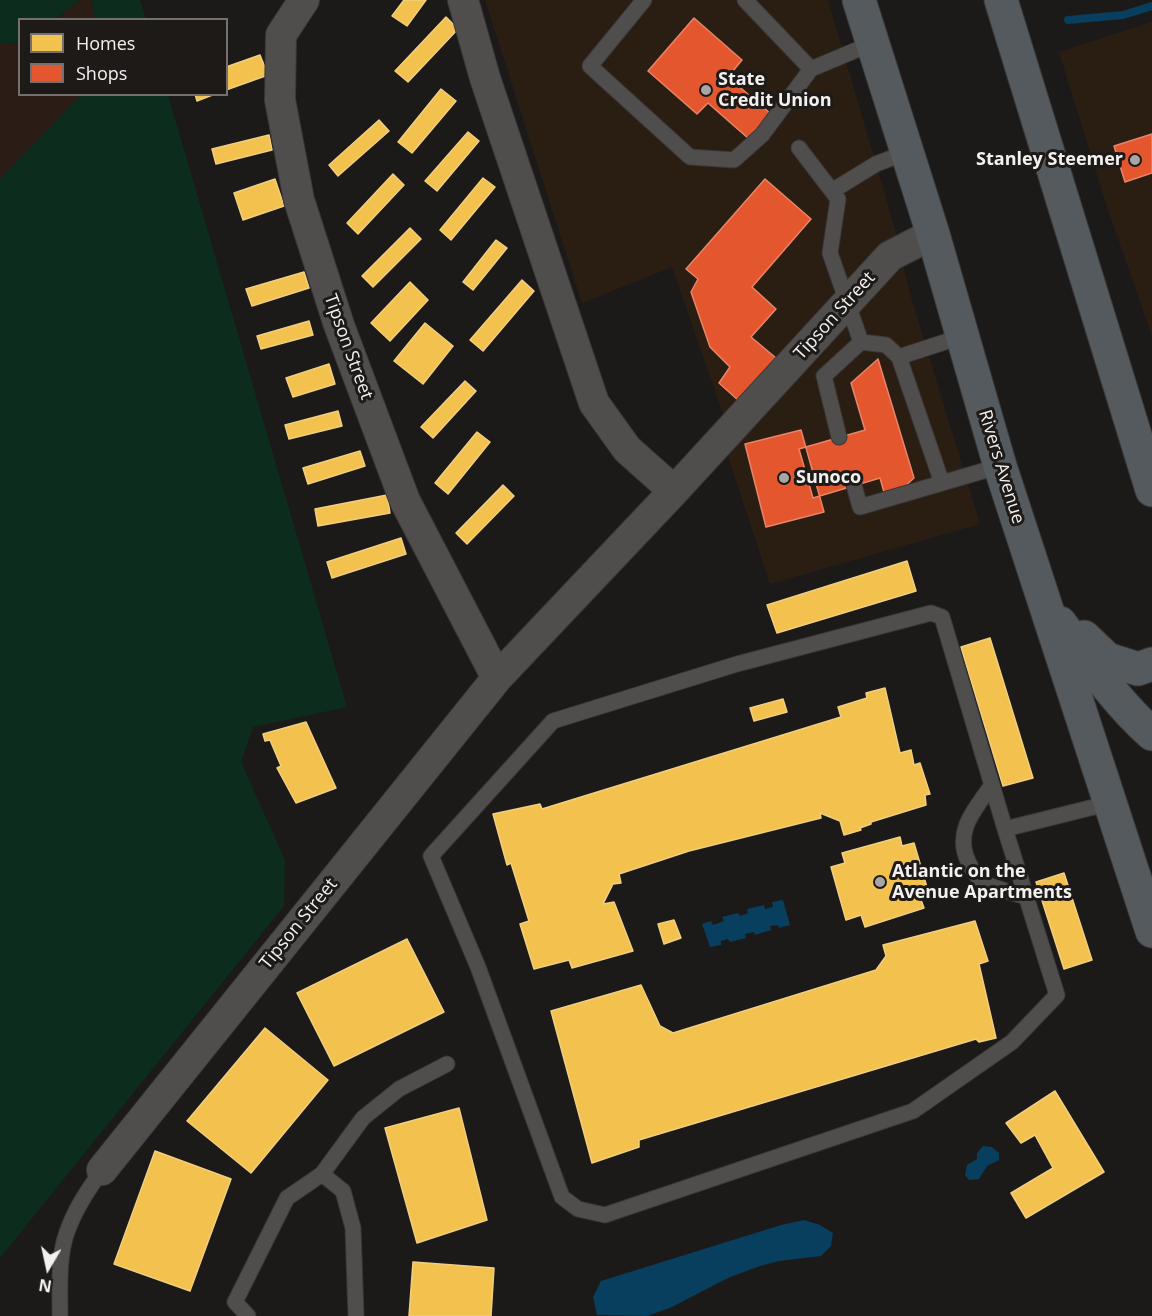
<!DOCTYPE html>
<html>
<head>
<meta charset="utf-8">
<style>
	body { margin:0 }
	#map { position:relative; width:1152px; height:1316px; overflow:hidden; background:#1c1a19; font-family:"Open Sans",sans-serif }
	canvas { display:block }
	.legend { position:absolute; left:18px; top:18px; width:210px; height:78px; box-sizing:border-box; background:#1d1a18; border:2px solid #73706e; margin:0; padding:8px 10px; list-style:none; font-size:18px; color:#f3f1f0 }
	.legend li { display:flex; align-items:center; gap:12px; height:30px }
	.legend b { width:30px; border:2px solid #73706e }
	.north { position:absolute; left:18px; top:1238px; width:60px; height:60px; -webkit-text-stroke:4px #1d1a18; paint-order:stroke; rotate:189deg; font-size:16px; font-weight:700; line-height:24px; text-align:center; color:#f3f1f0 }
	.north::after { content:''; display:block; margin:auto; width:21px; height:27px; background:#f3f1f0; clip-path:polygon(50% 0,100% 100%,50% 72%,0 100%) }
</style>
</head>
<body>
<div id="map">
<canvas width="1152" height="1316"></canvas>
<ul class="legend">
<li><b style="height:16px;background:#f2c14e"></b>Homes</li>
<li><b style="height:16px;background:#e4572e"></b>Shops</li>
</ul>
<div class="north">N</div>
</div>
<script>
const context = document.querySelector('canvas').getContext('2d');
context.lineJoin = 'round';
function fillPath(path, color) { context.fillStyle = color; context.fill(path, 'evenodd'); }
function strokePath(path, color, width, dash) { context.strokeStyle = color; context.lineWidth = width; context.lineCap = dash ? 'butt' : 'round'; context.setLineDash(dash || []); context.stroke(path); }
function label(font, color, halo, rows, align = 'center') {
  context.font = font + ' "Open Sans",sans-serif'; context.lineWidth = 6; context.setLineDash([]); context.textBaseline = 'middle'; context.strokeStyle = halo; context.fillStyle = color; for (const [text, x, y, turn = 0] of rows) {
    context.save(); context.translate(x, y); context.rotate((+turn || 0) * Math.PI / 180); context.textAlign = isNaN(turn) ? turn : align; if (halo) context.strokeText(text, 0, 0); context.fillText(text, 0, 0); context.restore();
  }
}
const commercial = new Path2D(`
	M485 0H828L893 222 909 290 980 524 770 584 722 438 729 431 672 267 582 303Z
	M1152 22V336L1107 207 1059 52Z`);
const industrial = new Path2D(`
	M80 0H92L95 19 55 20Z
	M19 43 20 94 82 95 0 179V44Z`);
const green = new Path2D(`
	M0 0H80L55 19 20 20 19 43 0 44Z
	M92 0H140L146 19H95Z
	M82 94 168 95 347 707 253 727 241 762 285 860 284 906 0 1258V179Z`);
const water = new Path2D(`
	M783 900 790 925 779 928 778 925 770 926 771 930 755 935 754 932 745 934 746 938 730 942 728 939 721 941V945L710 947 702 924 711 921 713 925 724 921 722 917 738 913 740 916 748 913 747 909 764 905 765 909 773 907 772 902Z
	M983 1146 992 1147 999 1153V1160L987 1166 979 1179 969 1180 965 1175 967 1165 977 1159V1153Z
	M804 1220 820 1225 833 1233 831 1246 821 1256 779 1261 760 1266 728 1278 670 1308 647 1316 597 1315 593 1297 601 1281 781 1225Z`);
const homes = new Path2D(`
	M404 0H426L407 26 392 16Z
	M446 17 458 29 408 82 395 71Z
	M260 55 268 75 226 90V67Z
	M441 89 456 101 412 153 398 142Z
	M195 94H215L197 101Z
	M379 120 389 131 338 176 329 165Z
	M468 132 479 141 437 191 425 181Z
	M269 135 272 150 216 164 212 149Z
	M393 174 404 185 358 234 347 223Z
	M483 178 495 187 451 240 440 230Z
	M275 179 284 206 243 220 234 193Z
	M410 228 421 239 373 287 362 276Z
	M496 240 507 248 473 290 463 282Z
	M304 272 309 288 252 306 246 289Z
	M522 280 534 291 483 351 470 340Z
	M410 282 428 300 390 341 371 323Z
	M309 321 313 335 261 349 257 336Z
	M425 323 453 346 423 384 394 361Z
	M329 364 335 384 293 397 286 378Z
	M465 381 476 391 433 438 421 427Z
	M338 411 342 426 289 439 285 425Z
	M477 432 490 442 448 494 435 483Z
	M360 451 365 466 308 484 303 468Z
	M503 485 514 496 467 544 456 533Z
	M387 495 390 513 318 526 315 509Z
	M401 538 406 554 332 578 327 562Z
	M907 561 916 591 777 633 767 605Z
	M990 638 1033 778 1003 786 961 647Z
	M885 688 900 753 911 750 914 765 920 763 930 794 925 795 926 805 871 822V824L860 828 861 830 844 835 840 821 820 813 821 818 689 851 619 874 621 883 613 884 603 904 614 902 633 951 572 968 569 960 534 969 520 924 529 921 511 863 507 865 493 814 540 804 542 809 841 717 838 707 867 698 866 693Z
	M783 699 787 712 754 721 750 708Z
	M306 722 336 788 296 803 277 768 281 766 270 740 265 741 263 734Z
	M900 837 902 846 914 843 929 894 920 897 924 908 865 927 861 915 846 920 831 867 845 863 842 853Z
	M1064 873 1092 960 1064 969 1036 882Z
	M674 920 681 938 664 944 658 924Z
	M975 921 988 961 979 964 996 1038 979 1042 976 1039 639 1140V1147L592 1163 551 1011 641 985 660 1026 673 1033 876 970 886 956 883 945Z
	M407 939 444 1012 334 1066 297 993Z
	M265 1028 328 1080 251 1173 187 1121Z
	M1055 1091 1104 1172 1026 1218 1011 1193 1053 1168 1035 1135 1021 1143 1006 1123Z
	M459 1108 487 1220 417 1243 385 1128Z
	M155 1151 231 1179 190 1291 114 1264Z
	M413 1262 494 1268 491 1316H409Z`);
const shops = new Path2D(`
	M694 18 742 60 728 77 771 114 749 139 708 103 697 114 648 71Z
	M1152 134V173L1125 182 1114 146Z
	M765 179 811 219 752 287 776 309 751 337 776 358 739 401 719 383 730 367 710 347 691 292 698 279 686 269Z
	M878 359 914 478 887 503 880 478 813 498 799 449 865 430 851 383Z
	M801 430 824 512 766 527 745 444Z`);
const stream = new Path2D(`
	M1068 20 1123 15 1152 6`);
const lane = new Path2D(`
	M644 0 590 66 690 157 734 160 762 135 811 69 873 43
	M745 0 811 69
	M799 148 838 199 830 253 861 342 824 376 839 437
	M832 191 876 164 907 152
	M861 342 886 345 899 357 942 483
	M899 357 963 336
	M854 485 860 507 1000 466
	M992 785C975 809 954 831 968 861 971 868 976 876 982 881 990 888 1015 893 1026 897
	M1005 829 1057 995 1012 1042 913 1111 605 1215 578 1209 562 1197 478 967 431 856 553 721 737 664 931 613 942 617 1005 829 1110 803
	M322 1174 363 1118 399 1089 447 1064
	M60 1316C60 1290 58 1256 67 1232 75 1209 88 1190 102 1170
	M248 1316 235 1302 287 1198 322 1174 343 1191 353 1228 356 1316`);
const street = new Path2D(`
	M304 0 281 35 280 100 299 200 339 325 405 501 497 678
	M463 0 485 78 594 403 627 449 674 491
	M102 1170 497 678 674 491 890 256 933 234`);
const primary = new Path2D(`
	M859 0 933 234 1000 466 1152 931
	M1001 0 1152 490
	M1060 623C1088 661 1116 702 1152 734
	M1084 637 1107 659 1138 669 1152 664`);
const markers = [
	[706,90,6,"#a8a6a5"],
	[1135,160,6,"#a8a6a5"],
	[784,478,6,"#a8a6a5"],
	[880,882,6,"#a8a6a5"]
];
const poiNames = [
	["State",718,80],
	["Credit Union",718,101],
	["Stanley Steemer",1123,160,"right"],
	["Sunoco",796,478],
	["Atlantic on the",892,872],
	["Avenue Apartments",892,893]
];
const streetNames = [
	["Tipson Street",835,316,-48],
	["Tipson Street",348,347,70],
	["Rivers Avenue",1001,467,73],
	["Tipson Street",299,924,-51]
];
fillPath(commercial, '#2a1e13');
fillPath(industrial, '#2b1d15');
fillPath(green, '#0c2c1e');
fillPath(water, '#083e5e');
fillPath(homes, '#f2c14e');
strokePath(homes, '#f2cf7f', 1.5);
fillPath(shops, '#e4572e');
strokePath(shops, '#e88568', 1.5);
strokePath(stream, '#083e5e', 8);
strokePath(lane, '#393737', 17);
strokePath(street, '#393737', 32);
strokePath(primary, '#393737', 35);
strokePath(lane, '#4f4e4d', 15);
strokePath(street, '#4f4e4d', 30);
strokePath(primary, '#545a5e', 33);
for (const [x, y, r, color] of markers) { const dot = new Path2D(); dot.arc(x, y, r, 0, 2 * Math.PI); context.fillStyle = color; context.fill(dot); strokePath(dot, '#1d1a18', 2); }
label('bold 18px', '#f3f1f0', '#1d1a18', poiNames, 'left');
label('18px', '#f3f1f0', '#1d1a18', streetNames);
</script>
</body>
</html>
